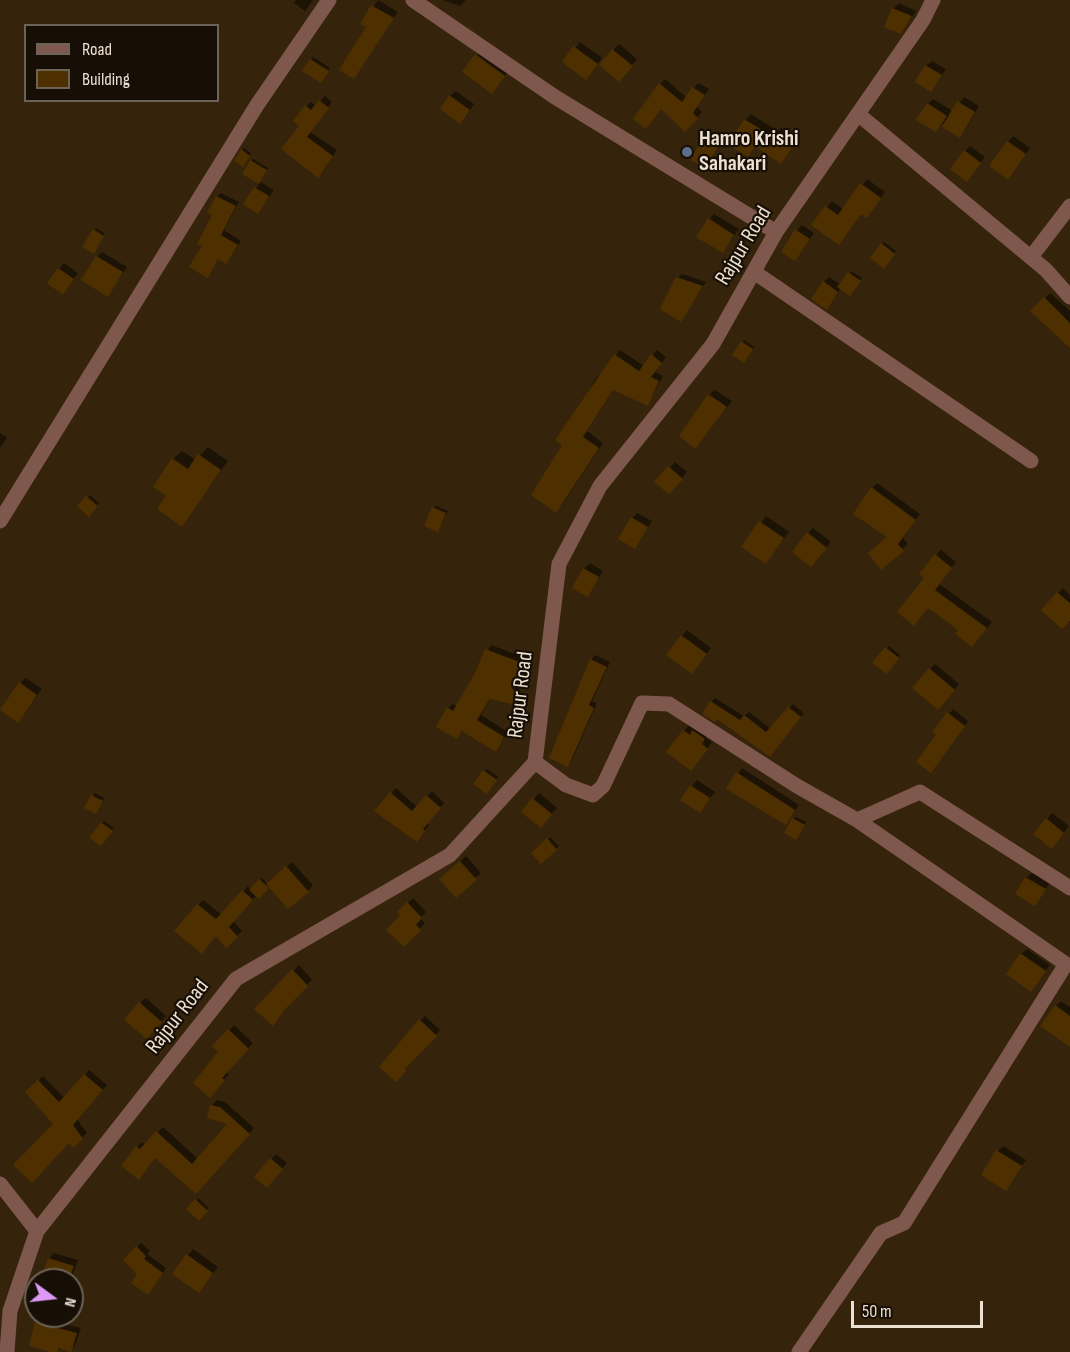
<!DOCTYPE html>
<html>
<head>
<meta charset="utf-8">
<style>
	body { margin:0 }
	#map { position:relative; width:1070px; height:1352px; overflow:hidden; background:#35240b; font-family:"Sofia Sans Condensed",sans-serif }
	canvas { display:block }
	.legend { position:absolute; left:24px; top:24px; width:195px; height:78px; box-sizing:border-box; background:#170f06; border:2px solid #6c6357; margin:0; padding:8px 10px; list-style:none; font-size:18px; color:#ebe0d1 }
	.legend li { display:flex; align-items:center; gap:12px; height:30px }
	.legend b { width:30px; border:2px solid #6c6357 }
	.north { position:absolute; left:24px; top:1268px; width:60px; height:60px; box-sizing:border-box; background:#170f06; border:2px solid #6c6357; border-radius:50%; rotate:105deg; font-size:16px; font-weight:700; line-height:24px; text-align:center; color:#ebe0d1 }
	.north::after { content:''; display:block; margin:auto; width:21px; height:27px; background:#db99f5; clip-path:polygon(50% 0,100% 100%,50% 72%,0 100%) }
	.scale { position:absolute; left:851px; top:1301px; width:132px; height:27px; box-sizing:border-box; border:3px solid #ebe0d1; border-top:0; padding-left:8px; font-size:18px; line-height:21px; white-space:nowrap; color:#ebe0d1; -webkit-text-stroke:4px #170f06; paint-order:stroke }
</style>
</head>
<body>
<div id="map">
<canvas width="1070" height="1352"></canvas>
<ul class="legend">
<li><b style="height:8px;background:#7e574d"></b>Road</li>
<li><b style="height:16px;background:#4e3000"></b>Building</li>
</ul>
<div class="north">N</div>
<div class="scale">50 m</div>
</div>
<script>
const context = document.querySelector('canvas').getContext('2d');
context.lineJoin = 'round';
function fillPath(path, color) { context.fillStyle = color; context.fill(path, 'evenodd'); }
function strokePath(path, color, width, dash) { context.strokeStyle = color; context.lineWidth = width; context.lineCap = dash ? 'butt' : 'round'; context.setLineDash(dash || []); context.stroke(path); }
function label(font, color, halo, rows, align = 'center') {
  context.font = font + ' "Sofia Sans Condensed",sans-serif'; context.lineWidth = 4.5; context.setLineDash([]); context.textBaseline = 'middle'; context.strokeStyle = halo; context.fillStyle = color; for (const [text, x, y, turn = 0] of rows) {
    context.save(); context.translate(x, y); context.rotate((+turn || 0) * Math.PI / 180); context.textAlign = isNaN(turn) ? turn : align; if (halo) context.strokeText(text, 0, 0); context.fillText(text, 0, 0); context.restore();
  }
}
const shadow = new Path2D(`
	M296 0H313L305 11 294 3Z
	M378 0 398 12 354 77 368 27 363 24Z
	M443 0H466L460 6Z
	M899 3 916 11 901 33 893 9Z
	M580 42 602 58 591 73 564 62Z
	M619 44 637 59 625 75 601 65Z
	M482 50 509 70 492 92 477 55Z
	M313 57 330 68 323 79 304 70Z
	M932 61 946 69 931 90 926 66Z
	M665 79 687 98 698 83 709 89 697 107 702 112 685 130 660 84Z
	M456 91 474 104 466 116 450 96Z
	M325 96 332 102 310 132 337 150 323 171 301 125 306 106 311 102 316 106Z
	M964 97 979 106 965 130 960 136 946 120 936 131 928 104 933 99 953 111Z
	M751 114 778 131 781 128 798 140 781 162 756 145 748 155 745 120Z
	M709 134 722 141 706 166 704 139Z
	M1013 136 1030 148 1008 178V142Z
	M970 146 985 157 967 180 965 151Z
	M244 148 251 153 245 163 242 150Z
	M253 159 268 168 259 181 274 190 258 212 245 204 260 183 244 173Z
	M867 179 885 192 867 216 862 212 814 225 832 201 844 210Z
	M221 193 239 202 224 230 241 241 230 258H219L207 276 204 245 217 197Z
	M714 214 739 229 723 251 709 219Z
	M802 225 814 233 795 260 797 230Z
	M96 228 105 234 96 250 94 230Z
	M884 242 896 251 886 265 882 244Z
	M102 252 127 267 108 295 97 257Z
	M64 263 78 273 63 293 59 269Z
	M851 271 862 278 852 292 841 288 826 308 824 282 829 277 841 285Z
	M682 274 706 282 681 320 678 278Z
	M1050 293 1070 311V343L1032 311Z
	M744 340 754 347 746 359 742 342Z
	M620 350 644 366 657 350 666 357 655 372 663 376 648 404 614 389 587 431 603 443 561 506 564 444 594 381Z
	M715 390 732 401 701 441 709 395Z
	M0 433 7 438 0 448Z
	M208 447 228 461 182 525 168 495 173 459 182 451 196 460Z
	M675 462 687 472 674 487 657 482Z
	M877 483 920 514 903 538 908 544 881 568 888 537 872 488Z
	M90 495 99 503 89 514 79 506Z
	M436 506 448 511 438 530 433 508Z
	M637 513 652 521 635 547 632 518Z
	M766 516 789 532 766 562 744 546Z
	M813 528 831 542 817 560 808 533Z
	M941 550 956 562 939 584 992 622 977 640 960 630 927 577 936 555Z
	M590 563 603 571 587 596 584 569Z
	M1063 588 1070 595V623L1043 610Z
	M687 630 711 648 697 666 682 636Z
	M491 645 526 658 516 684 520 685 516 698 511 703 492 697 481 715 508 732 496 750 464 730 457 737 448 708 453 704 457 706Z
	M889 646 900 655 889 669 875 662Z
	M595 655 610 662 592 701 597 703 572 760 568 765 591 660Z
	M935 664 959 684 944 702 930 669Z
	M26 678 42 689 18 721 20 683Z
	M715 698 744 716 749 712 771 729 793 704 804 713 774 751 711 702Z
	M953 709 968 721 935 767 938 735 934 731Z
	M689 725 695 730 699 726 710 733 706 738 712 742 696 764 684 731Z
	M742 768 799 805 786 823 728 789Z
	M487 769 498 777 489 790 484 771Z
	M697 780 715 792 700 811 682 799Z
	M396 788 417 807 432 791 444 803 426 823 429 825 421 835 376 810Z
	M95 793 104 798 98 810 86 807Z
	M539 793 557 808 546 820 524 811Z
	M1052 813 1069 826 1057 842 1047 819Z
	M796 817 806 822 798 836 793 819Z
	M104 821 114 828 103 842 102 823Z
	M550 837 559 846 541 862 533 853Z
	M466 856 481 873 456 896 447 874Z
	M292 862 313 885 308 891 270 885 259 897 257 895 233 921 242 931 237 936 176 931 203 900 222 915 248 886 251 890 262 878 268 884Z
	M1032 873 1050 883 1035 904 1026 878Z
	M413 898 426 912 420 918 425 923 404 945 403 915 399 912Z
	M1027 949 1050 965 1031 990 1021 954Z
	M299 965 312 980 290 1001 256 1009Z
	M146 998 166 1016 152 1032 140 1003Z
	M1061 1001 1070 1007V1037L1056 1006Z
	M425 1016 440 1030 396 1080 400 1042Z
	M234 1025 253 1043 226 1072 229 1074 215 1091 220 1052 214 1046Z
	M89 1070 107 1085 77 1119 87 1133 73 1146 27 1092 43 1076 64 1098Z
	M217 1100 225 1102 254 1128 201 1186 156 1157 144 1172 137 1147 142 1142 146 1145 163 1127 198 1159 229 1123 212 1105Z
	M1003 1146 1026 1160 1006 1189 998 1151Z
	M276 1154 287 1163 272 1181 271 1159Z
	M198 1198 209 1208 199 1218 189 1209Z
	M141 1243 150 1251 147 1254 166 1268 152 1289 125 1260Z
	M193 1249 218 1267 199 1291 174 1274Z
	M54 1253 78 1260 71 1280H53L49 1259Z
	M41 1318 81 1328 75 1345 70 1350 62 1347 57 1352 37 1323Z`);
const building = new Path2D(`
	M371 5 394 18 354 79 339 70 366 27 360 24Z
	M892 8 912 16 901 34 884 27Z
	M573 46 598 64 586 80 562 62Z
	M612 49 633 66 619 82 599 65Z
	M475 54 505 76 492 94 462 72Z
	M310 59 329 71 321 83 302 71Z
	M925 65 942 75 931 92 915 82Z
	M659 83 682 102 692 87 705 95 693 113 698 118 685 132 661 109 646 129 633 119Z
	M449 95 470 110 460 124 440 109Z
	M319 100 329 108 307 137 333 156 318 178 281 149 299 126 293 121 305 105 311 110Z
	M957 101 975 112 960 138 942 127Z
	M927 103 947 116 936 132 916 120Z
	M744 119 772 136 775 133 793 146 781 164 755 146 748 157 728 144Z
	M702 138 718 147 706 168 691 160Z
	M1007 141 1026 154 1008 180 989 166Z
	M241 149 250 156 243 167 234 161Z
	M964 150 981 163 967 182 950 169Z
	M250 160 267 170 259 184 242 174Z
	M860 183 881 198 867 218 861 214 839 245 811 225 825 206 838 215Z
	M254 187 269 196 258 214 243 204Z
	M216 196 236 206 221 235 238 245 226 264 218 259 208 278 189 267 202 246 197 244 212 215 207 213Z
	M708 218 734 235 723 253 696 237Z
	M93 229 104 236 94 254 82 247Z
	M795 229 810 239 795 261 781 252Z
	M881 243 895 254 884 269 870 258Z
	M96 256 123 272 108 297 81 280Z
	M58 268 74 279 63 295 47 283Z
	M848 272 861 281 850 296 837 287Z
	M676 277 703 286 681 322 660 309Z
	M823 281 838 292 827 310 811 299Z
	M1044 297 1070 323V348L1030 311Z
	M741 341 753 349 744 363 732 355Z
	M614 354 639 371 651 354 662 363 651 377 659 381 648 406 613 390 583 437 599 448 556 513 531 495 562 445 555 440Z
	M708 394 727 407 695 449 679 436Z
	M198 454 221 470 182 527 157 509 166 496 153 487 172 458 188 469Z
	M668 466 683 479 669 494 654 482Z
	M871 487 916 520 898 544 904 551 881 570 868 553 887 537 853 514Z
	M86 496 98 506 89 517 77 506Z
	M432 507 446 513 438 532 424 526Z
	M631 517 648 527 635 549 618 539Z
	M759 521 784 538 766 564 741 547Z
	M807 532 827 548 811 567 792 552Z
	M935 554 952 568 935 590 987 628 972 647 955 634 958 630 928 608 914 626 897 612 924 578 919 574Z
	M583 568 599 577 588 597 572 588Z
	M1057 592 1070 603V621L1062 629 1041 610Z
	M681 635 707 654 692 674 666 655Z
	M885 647 899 658 887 674 872 663Z
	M485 649 522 663 512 689 516 690 512 704 490 699 477 720 504 737 496 752 462 731 457 739 436 727 447 707 453 711 476 671Z
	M590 659 607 667 589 705 594 708 568 767 549 758Z
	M929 668 955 690 938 710 912 688Z
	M19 682 37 695 18 723 0 710Z
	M710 701 740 720 744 715 766 732 788 707 801 717 770 757 717 719 715 722 702 714Z
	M947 712 965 726 931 773 916 762 936 735 932 732Z
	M683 730 690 735 692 730 705 739 702 744 708 749 691 771 666 752Z
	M483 770 497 780 487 794 473 784Z
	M736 772 795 810 786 825 726 789Z
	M690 785 710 798 700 813 680 800Z
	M390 792 412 811 426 795 441 808 423 829 425 831 417 842 374 811Z
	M91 795 103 801 96 814 84 808Z
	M532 798 552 814 541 828 521 812Z
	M792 818 805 825 796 840 784 833Z
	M1046 818 1064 833 1052 849 1033 834Z
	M101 822 113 831 101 846 89 838Z
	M547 838 557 850 541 864 531 853Z
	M460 861 477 880 456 898 439 879Z
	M286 866 309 892 288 909 266 884Z
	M1025 877 1046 889 1035 906 1015 894Z
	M259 879 269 888 259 899 249 890Z
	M242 890 253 900 229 927 238 937 226 948 216 936 202 954 174 931 197 904 216 919Z
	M407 902 422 918 416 925 421 930 404 947 386 930 400 915 397 912Z
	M1020 953 1046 971 1031 992 1006 974Z
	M292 969 308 986 286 1008 273 1026 254 1009Z
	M139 1002 162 1022 147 1039 124 1020Z
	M1055 1005 1070 1016V1047L1040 1026Z
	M419 1019 437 1036 405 1069 406 1071 396 1082 379 1067Z
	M228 1029 249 1049 222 1078 225 1080 210 1098 193 1083 218 1052 212 1046Z
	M84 1074 103 1090 73 1125 83 1139 73 1148 69 1143 32 1183 13 1165 53 1124 25 1092 38 1080 59 1102Z
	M210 1105 220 1107 250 1134 196 1194 155 1158 139 1180 121 1166 136 1146 140 1149 156 1131 192 1164 227 1124 207 1118Z
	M996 1150 1022 1166 1006 1191 981 1175Z
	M270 1158 283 1169 267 1188 254 1177Z
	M195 1199 208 1211 199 1221 186 1209Z
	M136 1246 146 1256 144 1259 163 1273 148 1295 131 1283 137 1274 123 1260Z
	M186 1254 213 1273 199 1293 172 1274Z
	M48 1258 74 1266 69 1280H41Z
	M35 1322 77 1333 71 1352 59 1348 58 1352H51L29 1346Z`);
const minor = new Path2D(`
	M413 0 555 97 776 232
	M858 114 1046 270 1070 297
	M1031 257 1070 206
	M754 272 1031 461
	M0 521 257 105 329 0
	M535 762 566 785 593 795 603 786 642 703 669 704 797 786 857 820 920 792 1070 888
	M0 1184 37 1231
	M7 1352 10 1311 37 1231 236 979 450 855 535 762 559 564 600 486 713 344 776 232 923 20 933 0
	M799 1352 881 1233 904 1223 1066 964 857 820`);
const markers = [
	[687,152,6,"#5c6f8a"]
];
const poiNames = [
	["Hamro Krishi",699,139],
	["Sahakari",699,164]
];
const streetNames = [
	["Rajpur Road",744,246,-59],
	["Rajpur Road",521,695,-83],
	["Rajpur Road",178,1017,-52]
];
fillPath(shadow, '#0007');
fillPath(building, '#4e3000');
strokePath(minor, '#7e574d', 15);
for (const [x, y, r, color] of markers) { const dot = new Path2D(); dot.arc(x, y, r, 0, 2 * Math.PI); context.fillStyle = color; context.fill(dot); strokePath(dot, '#170f06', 2); }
label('bold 22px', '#ebe0d1', '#170f06', poiNames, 'left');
label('22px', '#ebe0d1', '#170f06', streetNames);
</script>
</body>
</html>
